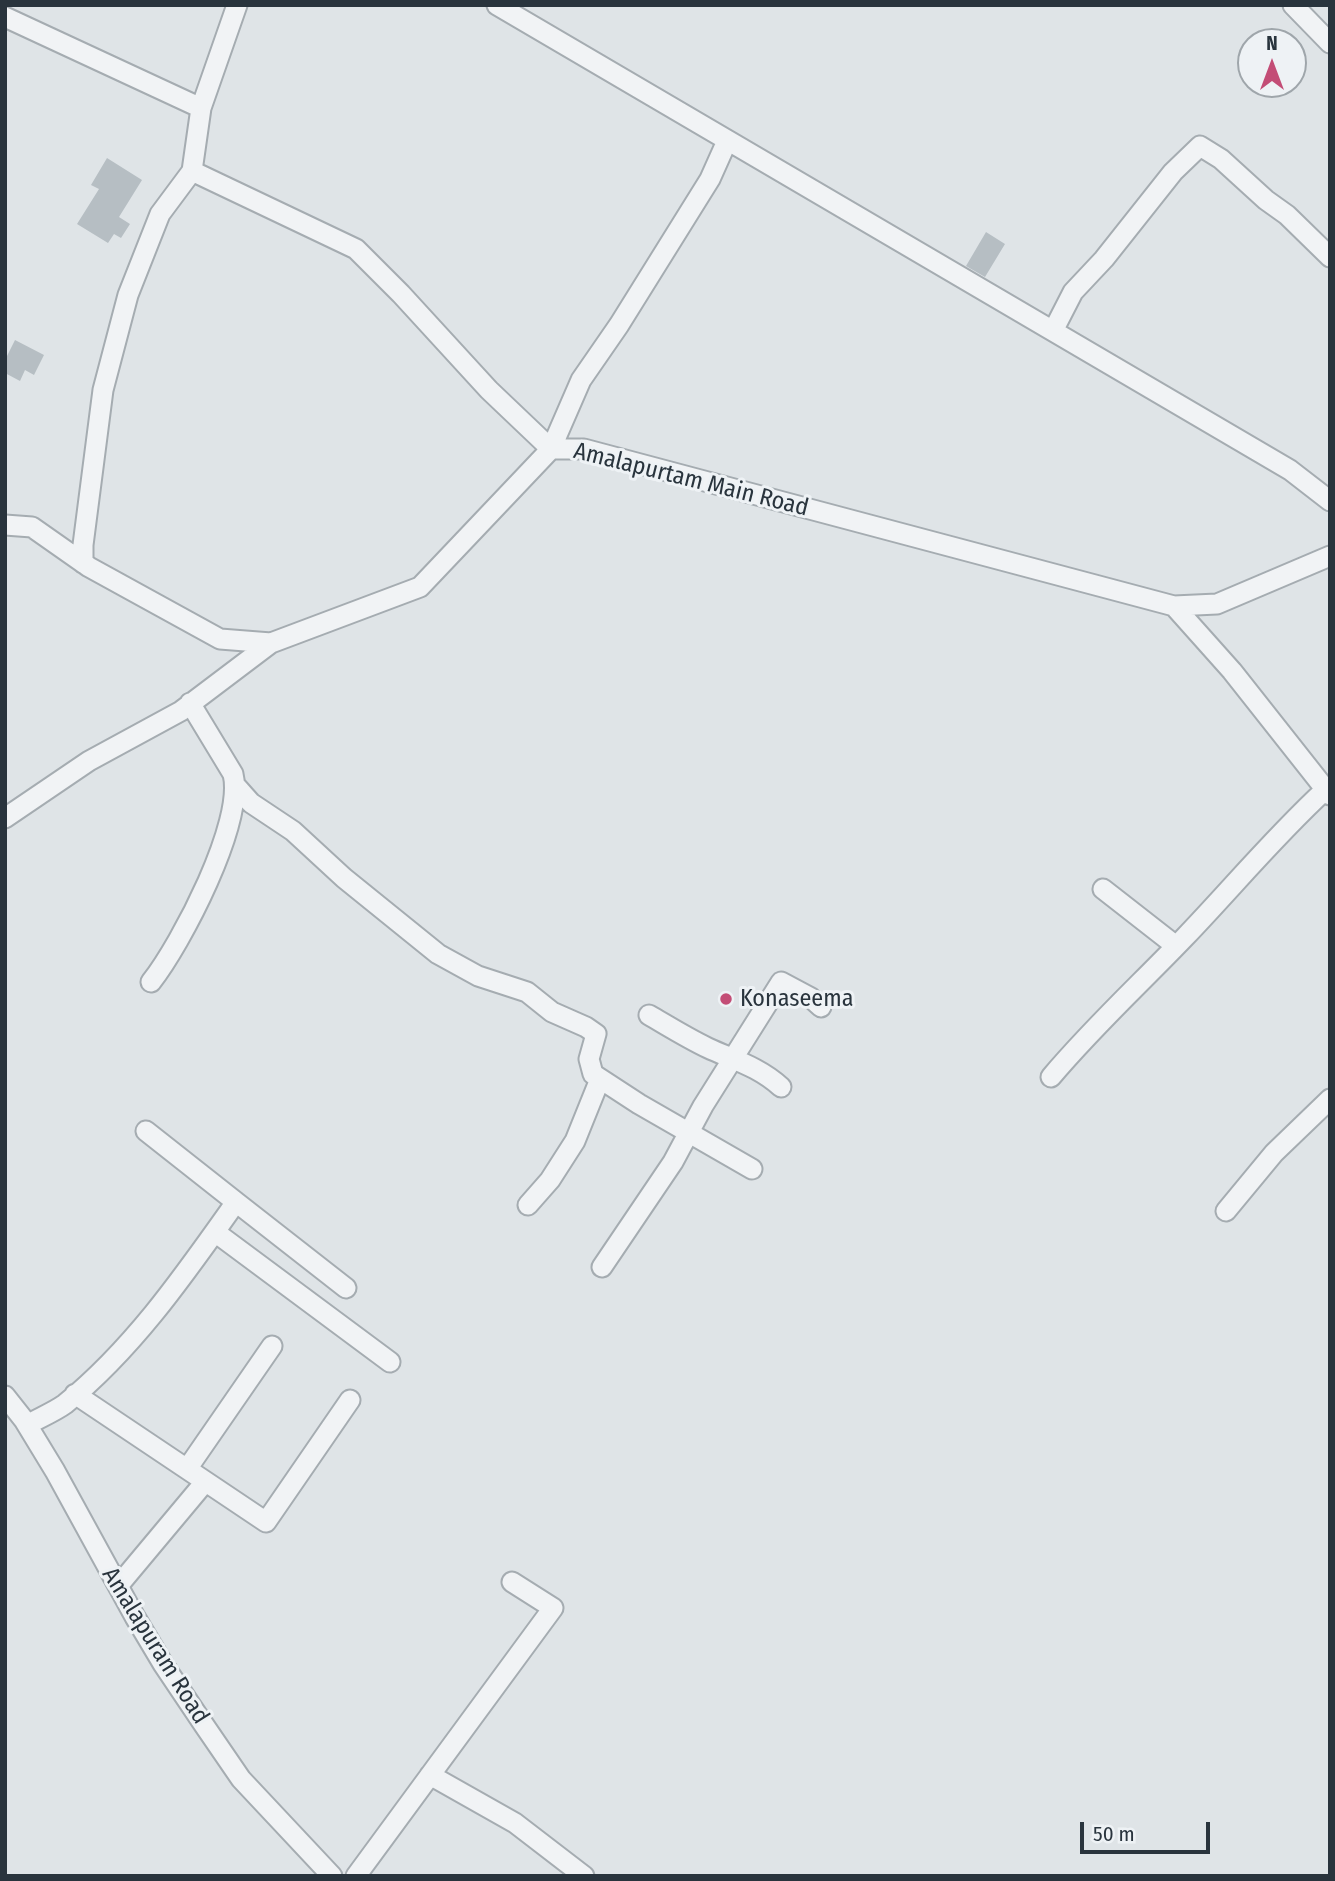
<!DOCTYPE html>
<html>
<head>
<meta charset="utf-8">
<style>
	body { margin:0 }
	#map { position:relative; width:1335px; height:1881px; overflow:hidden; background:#dfe4e7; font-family:"Fira Sans Condensed",sans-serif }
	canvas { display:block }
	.frame { position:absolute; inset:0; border:7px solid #29343d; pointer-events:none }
	.north { position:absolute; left:1237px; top:28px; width:70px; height:70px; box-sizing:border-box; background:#eef2f5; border:2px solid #9fa6ab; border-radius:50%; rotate:0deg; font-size:19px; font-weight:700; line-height:28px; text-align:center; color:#29343d }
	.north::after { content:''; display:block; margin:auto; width:24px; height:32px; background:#c34d76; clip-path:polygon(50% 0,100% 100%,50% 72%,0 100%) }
	.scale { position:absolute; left:1080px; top:1822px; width:130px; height:32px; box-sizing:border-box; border:4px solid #29343d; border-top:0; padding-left:9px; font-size:21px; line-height:24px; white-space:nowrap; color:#29343d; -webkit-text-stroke:5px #eef2f5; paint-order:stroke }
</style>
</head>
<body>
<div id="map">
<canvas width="1335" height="1881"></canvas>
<div class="frame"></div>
<div class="north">N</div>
<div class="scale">50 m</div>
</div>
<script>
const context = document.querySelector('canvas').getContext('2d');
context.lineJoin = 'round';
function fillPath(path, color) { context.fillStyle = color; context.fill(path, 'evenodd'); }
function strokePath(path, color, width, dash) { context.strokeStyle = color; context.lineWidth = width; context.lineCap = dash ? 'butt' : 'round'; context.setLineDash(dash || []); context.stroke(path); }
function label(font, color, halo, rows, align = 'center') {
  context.font = font + ' "Fira Sans Condensed",sans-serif'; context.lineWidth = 6; context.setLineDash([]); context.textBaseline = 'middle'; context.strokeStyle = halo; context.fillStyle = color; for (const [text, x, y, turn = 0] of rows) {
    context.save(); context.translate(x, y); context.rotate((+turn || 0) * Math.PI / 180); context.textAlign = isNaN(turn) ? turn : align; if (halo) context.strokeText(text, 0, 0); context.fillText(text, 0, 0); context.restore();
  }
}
const building = new Path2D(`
	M107 158 142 180 119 217 130 224 121 238 114 234 108 243 77 224 99 189 91 185Z
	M986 232 1005 244 985 277 966 266Z
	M15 340 44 355 34 375 25 370 20 381 5 373V360Z`);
const minor = new Path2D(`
	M497 5 1290 470 1330 501
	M1293 5 1330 43
	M5 17 201 108
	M192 171 356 249 401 294 489 390 551 449 581 380 619 325 710 179 727 141
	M1053 331 1073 292 1104 259 1173 172 1200 146 1221 159 1266 200 1287 215 1330 257
	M5 525 32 527 89 567 220 639 271 643 420 587 551 449H584L1174 606 1217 604 1330 556
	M83 563V545L103 390 128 295 160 214 192 171 201 108 237 5
	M1174 606 1232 671 1330 795
	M235 785 251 803 293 831 344 878 438 954 478 976 527 992 552 1012 586 1027 596 1034 589 1059 593 1074 639 1104 752 1169
	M5 818 89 761 181 711 271 643
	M1103 889 1176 946
	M151 982C181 944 245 822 233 774L190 703
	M649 1015C668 1026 687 1038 708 1048 734 1060 759 1067 781 1087
	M1051 1077C1093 1027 1140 984 1185 937 1232 888 1275 836 1325 790
	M146 1131 236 1202
	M528 1205 550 1180 575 1141 600 1079
	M1226 1211 1274 1153 1330 1099
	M215 1232 390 1362
	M602 1267 673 1162 703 1106 781 982 811 998 821 1007
	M75 1394 266 1522 350 1400
	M5 1396 24 1420 55 1471 135 1617 163 1664 204 1725 241 1779 332 1876
	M27 1425C39 1418 54 1412 65 1404 134 1348 185 1274 236 1202L346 1288
	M187 1469 272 1346
	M118 1586 205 1482
	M430 1775 515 1823 584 1876
	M356 1876 553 1608 512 1582`);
const markers = [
	[726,999,7,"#c34d76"]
];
const streetNames = [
	["Amalapurtam Main Road",691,480,14],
	["Amalapuram Road",155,1646,58]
];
const poiNames = [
	["Konaseema",740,999]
];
fillPath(building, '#b6bec3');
strokePath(minor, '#a5acb1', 23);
strokePath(minor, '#f1f3f5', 19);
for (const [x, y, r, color] of markers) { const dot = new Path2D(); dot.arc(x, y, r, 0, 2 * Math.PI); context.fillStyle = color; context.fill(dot); strokePath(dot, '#eef2f5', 2.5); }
label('24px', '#29343d', '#eef2f5', streetNames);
label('24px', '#29343d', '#eef2f5', poiNames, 'left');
</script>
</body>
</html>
